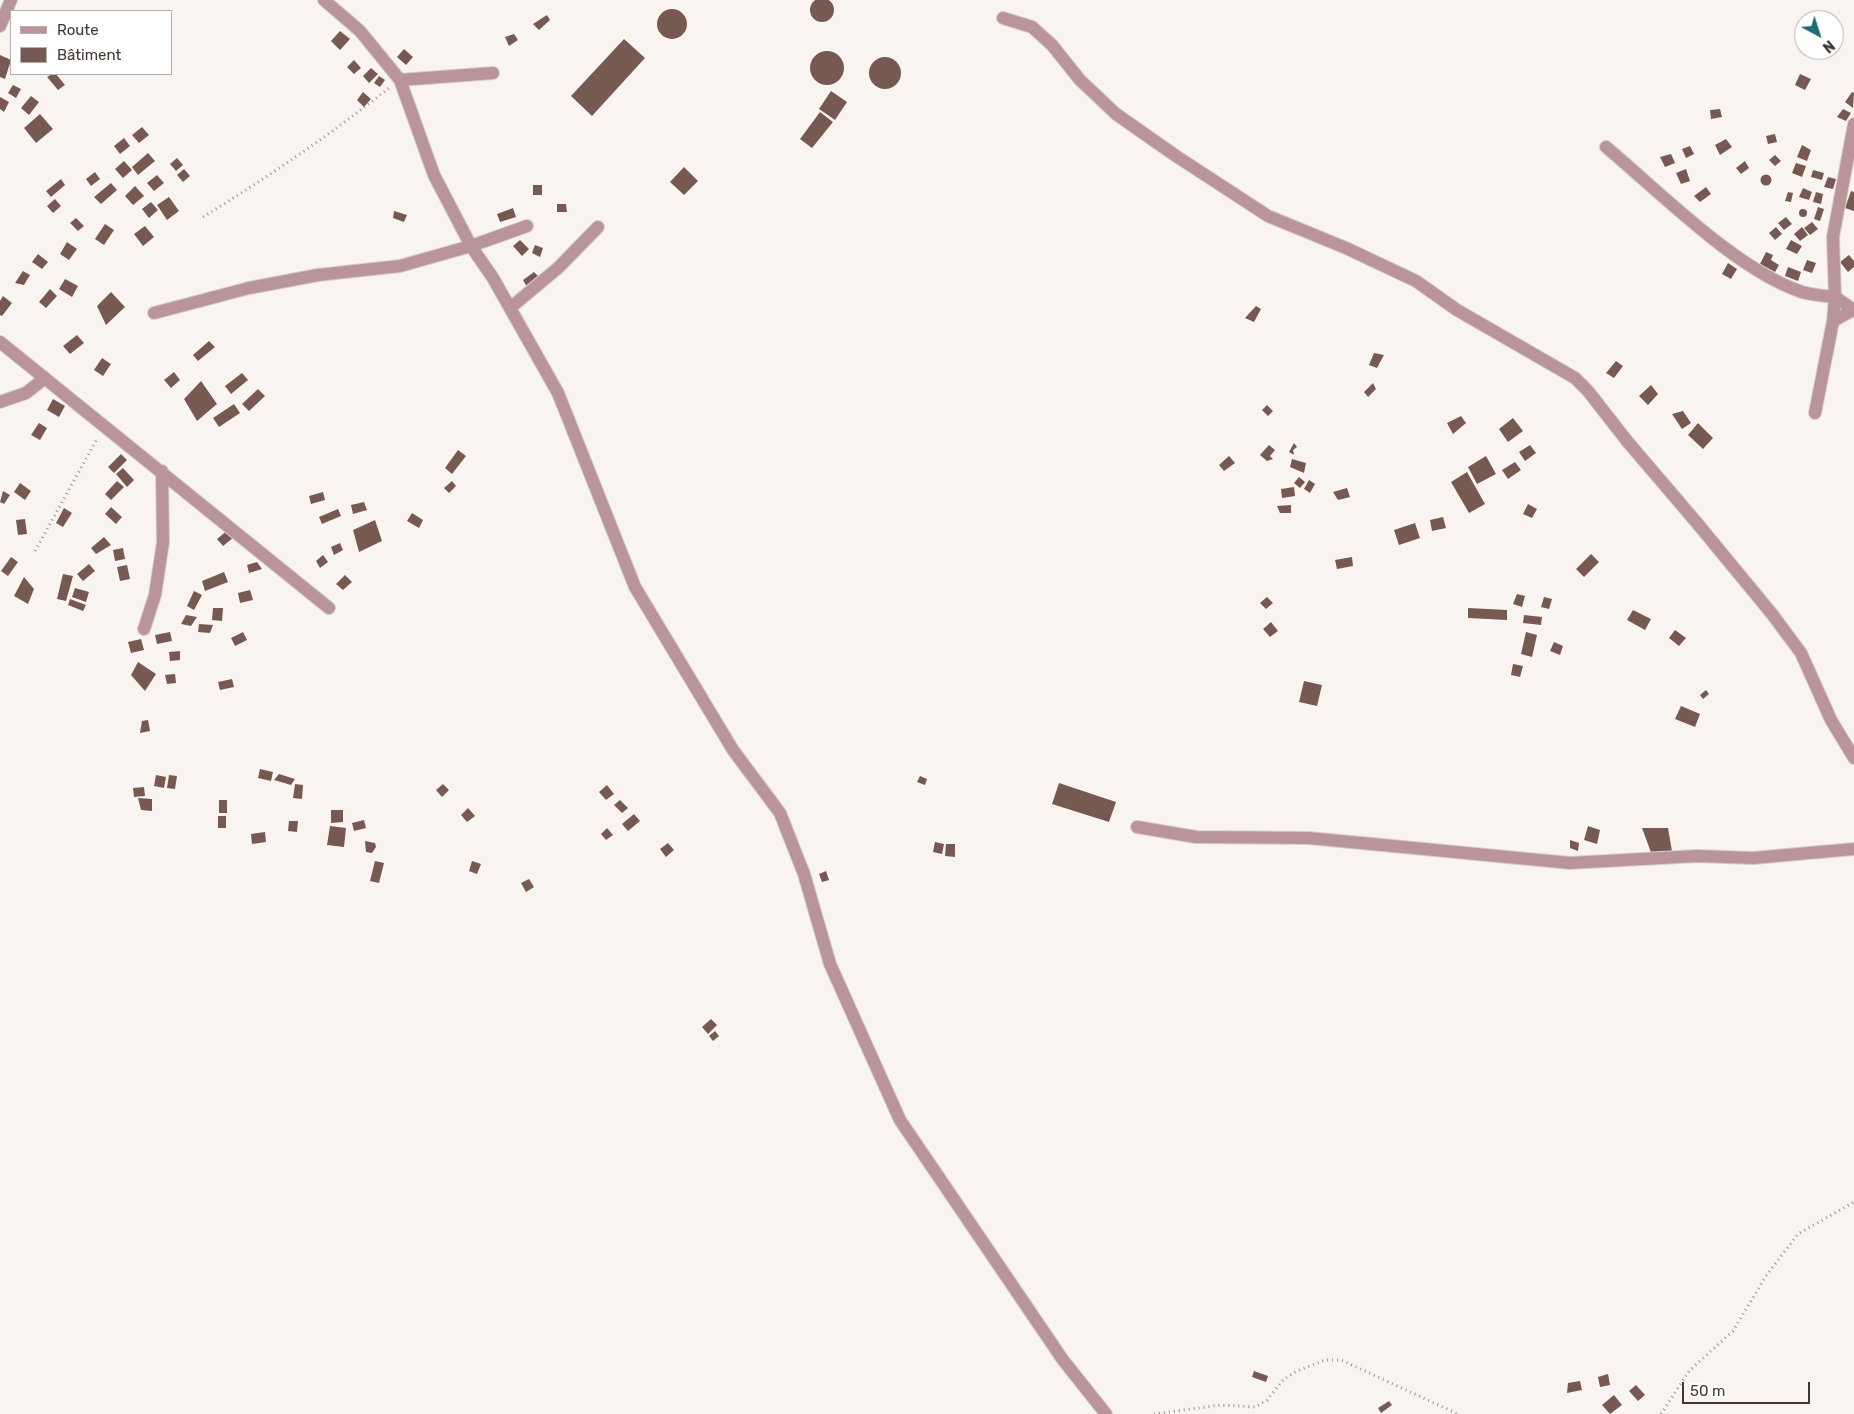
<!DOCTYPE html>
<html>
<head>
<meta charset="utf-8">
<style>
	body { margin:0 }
	#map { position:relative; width:1854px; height:1414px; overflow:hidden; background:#faf4f1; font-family:Rubik,sans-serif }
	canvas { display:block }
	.legend { position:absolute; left:10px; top:10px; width:162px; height:65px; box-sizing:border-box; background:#fff; border:1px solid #b3afac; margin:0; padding:6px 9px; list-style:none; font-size:15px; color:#423630 }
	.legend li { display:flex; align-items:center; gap:10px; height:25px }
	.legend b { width:25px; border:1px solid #b3afac }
	.north { position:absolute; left:1794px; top:10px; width:50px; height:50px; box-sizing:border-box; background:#fff; border:1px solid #b3afac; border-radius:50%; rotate:140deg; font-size:14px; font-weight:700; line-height:20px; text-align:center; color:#423630 }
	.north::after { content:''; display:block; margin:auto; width:18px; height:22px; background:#206a75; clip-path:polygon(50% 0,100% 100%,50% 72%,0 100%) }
	.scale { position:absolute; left:1682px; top:1382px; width:128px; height:22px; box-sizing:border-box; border:2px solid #423630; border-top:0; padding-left:6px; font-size:15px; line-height:18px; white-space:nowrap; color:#423630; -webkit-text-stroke:4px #fff; paint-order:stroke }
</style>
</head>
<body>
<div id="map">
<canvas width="1854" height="1414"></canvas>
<ul class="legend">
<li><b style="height:6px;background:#b9959a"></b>Route</li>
<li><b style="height:14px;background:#765a51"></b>Bâtiment</li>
</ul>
<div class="north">N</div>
<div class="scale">50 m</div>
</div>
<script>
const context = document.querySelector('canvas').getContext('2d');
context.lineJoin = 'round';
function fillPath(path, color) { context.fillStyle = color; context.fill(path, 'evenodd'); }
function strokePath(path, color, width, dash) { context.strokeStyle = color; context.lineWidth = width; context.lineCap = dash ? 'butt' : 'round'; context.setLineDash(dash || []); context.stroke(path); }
const building = new Path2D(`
	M810 10a12 12 0 1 1 24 0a12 12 0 1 1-24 0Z
	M657 24a15 15 0 1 1 30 0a15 15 0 1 1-30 0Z
	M547 15 550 20 539 30 533 24Z
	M340 31 350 39 340 50 331 41Z
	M514 34 518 40 509 46 505 37Z
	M624 39 645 58 592 116 571 96Z
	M404 49 413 57 406 65 397 57Z
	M810 68a17 17 0 1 1 34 0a17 17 0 1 1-34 0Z
	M0 55 11 60 5 79 0 77Z
	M869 73a16 16 0 1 1 32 0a16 16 0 1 1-32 0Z
	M354 60 361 68 354 74 347 67Z
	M371 68 378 74 369 83 363 76Z
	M52 74H56L65 85 58 90 47 77Z
	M1800 74 1811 79 1805 90 1795 85Z
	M379 76 385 80 380 87 374 83Z
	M13 85 21 89 16 98 8 93Z
	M831 91 847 102 835 120 819 109Z
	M363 92 371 99 364 107 357 100Z
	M1852 92 1854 93 1853 108 1845 102Z
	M31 96 39 102 29 115 21 108Z
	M0 97 9 102 4 112 0 109Z
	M1720 109 1722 117 1711 119 1710 110Z
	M1843 109 1851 113 1846 121 1837 117Z
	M820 112 833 122 812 148 800 139Z
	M40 114 53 129 36 143 24 128Z
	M142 127 149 135 139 143 132 135Z
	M1775 134 1777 142 1768 144 1766 136Z
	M124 138 130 146 120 154 114 146Z
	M1726 139 1732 147 1720 155 1715 145Z
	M1802 145 1811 150 1807 161 1797 157Z
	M1690 146 1694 154 1686 158 1682 149Z
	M148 153 155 161 138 175 132 167Z
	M1671 154 1675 163 1665 167 1660 157Z
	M1775 155 1781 161 1775 166 1769 160Z
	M177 158 183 165 176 171 170 164Z
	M124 161 132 170 123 178 115 169Z
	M1745 161 1749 168 1741 174 1736 168Z
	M1796 163 1806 166 1802 177 1792 173Z
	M684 167 698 181 684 195 670 182Z
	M184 169 190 176 183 182 177 175Z
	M1686 169 1690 181 1681 184 1676 173Z
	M1813 170 1824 173 1822 180 1811 177Z
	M95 172 100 179 91 186 86 179Z
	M1760.5 180a5.5 5.5 0 1 1 11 0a5.5 5.5 0 1 1-11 0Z
	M157 175 164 183 154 191 147 183Z
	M1828 177 1836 179 1833 189 1824 187Z
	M61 179 65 185 51 197 46 191Z
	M111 183 117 190 101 204 94 197Z
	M533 185H542V195H533Z
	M135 186 144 196 133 205 125 196Z
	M1706 187 1711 194 1700 202 1694 196Z
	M1803 188 1812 192 1809 200 1799 197Z
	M1851 191 1854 192V211L1845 208Z
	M1788 192 1793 193 1791 202 1785 201Z
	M1816 192 1823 194 1821 204 1813 202Z
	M169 197 179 211 167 220 157 205Z
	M55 199 61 206 53 213 47 206Z
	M151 202 158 210 149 218 142 209Z
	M557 204H566L567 212H557Z
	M1818 207 1824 209 1820 221 1814 219Z
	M513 208 516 217 500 222 497 214Z
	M1799 213a4 4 0 1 1 8 0a4 4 0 1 1-8 0Z
	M394 211 407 215 404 222 393 218Z
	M1786 217 1792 224 1784 230 1778 223Z
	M76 218 84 226 78 231 70 223Z
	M1812 222 1818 229 1810 235 1804 228Z
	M105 224 114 230 104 245 95 239Z
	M145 226 154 237 143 246 134 234Z
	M1776 227 1782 234 1775 240 1769 233Z
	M1802 227 1808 235 1800 241 1794 234Z
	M520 240 529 249 522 256 513 246Z
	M1791 240 1802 246 1797 254 1786 249Z
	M67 242 77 249 69 260 60 254Z
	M535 245 543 248 540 257 532 253Z
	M1766 252 1773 255 1771 260 1779 265 1775 272 1760 264Z
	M38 254 48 262 42 269 32 262Z
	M1849 255 1854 261V267L1848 272 1840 262Z
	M1807 260 1816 263 1812 273 1803 270Z
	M1728 263 1737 269 1731 279 1722 274Z
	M1788 267 1801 272 1798 281 1785 276Z
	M23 271 30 275 24 285 15 283Z
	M534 272 540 278 527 287 523 280Z
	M65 279 78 286 72 297 59 289Z
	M50 289 57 296 46 308 39 302Z
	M111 292 125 307 106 325 97 306Z
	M3 296 12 303 2 316 0 315V301Z
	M1256 306 1261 309 1254 322 1245 318Z
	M77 335 84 343 70 354 63 346Z
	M209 341 215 347 198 361 193 355Z
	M1374 353 1384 355 1377 368 1369 365Z
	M102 358 111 364 103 376 94 370Z
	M1616 361 1623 366 1614 378 1606 373Z
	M174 372 180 380 171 388 164 380Z
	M242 373 248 380 231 394 225 386Z
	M201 381 217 404 197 421 184 399Z
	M1373 383 1376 389 1368 397 1364 392Z
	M1651 385 1658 394 1648 405 1639 396Z
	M258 389 265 396 249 411 242 404Z
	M53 399 65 406 59 417 47 410Z
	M234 404 240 413 219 427 213 418Z
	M1267 405 1273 411 1268 416 1262 410Z
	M1683 411 1691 423 1682 429 1672 414Z
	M1461 416 1466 423 1453 434 1447 423Z
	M1513 418 1523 431 1508 442 1499 429Z
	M39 423 47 428 40 440 31 435Z
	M1698 423 1713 438 1703 449 1688 435Z
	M1294 443 1297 447 1293 450 1294 455 1289 452Z
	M1269 445 1275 450 1270 456 1273 459 1267 461 1260 455Z
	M1530 445 1536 453 1525 461 1519 452Z
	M458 450 466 456 452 474 445 468Z
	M121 454 127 460 114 473 108 467Z
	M1229 456 1235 463 1224 471 1219 465Z
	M1486 456 1496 474 1477 484 1468 467Z
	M1292 459 1306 463 1304 473 1290 467Z
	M1515 462 1521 470 1508 479 1502 470Z
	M123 468 134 480 127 487 116 474Z
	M1467 472 1485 504 1469 513 1451 482Z
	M1299 477 1305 482 1300 488 1294 483Z
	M1309 480 1315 484 1310 493 1304 489Z
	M117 481 124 487 111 500 105 494Z
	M452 481 456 486 449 493 444 488Z
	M20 483 31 491 25 500 14 492Z
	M1294 487 1295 496 1282 498 1281 489Z
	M1347 488 1350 497 1338 500 1333 492Z
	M3 491 10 495 4 504 0 502Z
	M323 492 325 500 311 504 309 496Z
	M364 502 367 510 353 514 351 505Z
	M1528 504 1537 509 1532 518 1523 514Z
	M1291 505V513H1280L1277 506Z
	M111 507 122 517 116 524 105 514Z
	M64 508 72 513 63 527 56 523Z
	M338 509 341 516 322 524 319 517Z
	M412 513 423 520 419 528 407 521Z
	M1443 517 1446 528 1432 531 1430 520Z
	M25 519 27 534 18 535 16 520Z
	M375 520 382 541 359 552 353 530Z
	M1415 523 1420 538 1399 545 1394 530Z
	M228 530 234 537 223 546 217 539Z
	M104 537 111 545 96 554 91 548Z
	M340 543 343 550 334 555 331 547Z
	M123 548 125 559 115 561 113 550Z
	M1591 554 1599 562 1584 577 1576 569Z
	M323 555 328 562 320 568 316 561Z
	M11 557 18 562 8 576 1 571Z
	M1352 557 1353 566 1337 569 1335 560Z
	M257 562 262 569 249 573 247 565Z
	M89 564 95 571 83 581 77 574Z
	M127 565 130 579 120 581 117 567Z
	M224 572 228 582 205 591 202 581Z
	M63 574 73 576 66 601 57 599Z
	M345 575 352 582 343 590 336 584Z
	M24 577 34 589 28 604 14 596Z
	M75 588 89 592 86 602 72 597Z
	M250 590 253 600 240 603 238 593Z
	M194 591 202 595 194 610 187 606Z
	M1517 594 1525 596 1522 607 1513 604Z
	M1267 597 1273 603 1266 609 1260 603Z
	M1544 597 1552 599 1549 609 1541 607Z
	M70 599 86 605 83 611 68 605Z
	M213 608H223L222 621 212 620Z
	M1468 608 1507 610V620L1468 618Z
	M1633 610 1651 619 1645 630 1627 620Z
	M186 615 197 617 191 626 181 624Z
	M1524 615 1542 617 1541 625 1523 623Z
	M1271 622 1278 631 1270 637 1263 629Z
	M199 624 213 625 210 633 198 632Z
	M1675 630 1686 638 1679 646 1669 638Z
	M170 632 172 641 157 644 155 635Z
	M243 632 247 640 235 646 231 638Z
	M1526 632 1537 635 1532 657 1521 654Z
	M141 639 144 650 131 653 128 642Z
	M1554 642 1563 646 1560 655 1550 651Z
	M180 651V660L170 661 169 652Z
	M138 662 156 674 145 691 131 675Z
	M1513 664 1523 666 1520 677 1511 675Z
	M175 674 176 683 167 684 165 675Z
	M232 679 234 687 220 690 218 682Z
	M1304 681 1322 685 1317 706 1299 702Z
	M1706 690 1709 694 1703 699 1700 695Z
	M1681 706 1700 714 1695 727 1675 719Z
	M148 720 150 731 140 733 142 721Z
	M260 769 273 772 271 781 258 778Z
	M279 774 295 779 291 785 274 780Z
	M156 775 166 777 164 788 154 786Z
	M169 775 177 776 175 789 167 788Z
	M920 776 927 779 925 785 917 782Z
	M1059 783 1116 802 1109 822 1052 804Z
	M295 784 303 785 302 799 293 798Z
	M443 784 449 790 442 797 436 790Z
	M607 785 614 794 606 800 599 792Z
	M144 787 145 796 134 797 133 788Z
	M138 798 152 799V811L141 810Z
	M219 800H227V813H219Z
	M620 800 628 808 622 813 614 805Z
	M468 808 475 816 467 822 461 815Z
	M331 810H343V822L331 823Z
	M634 814 640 821 628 831 622 824Z
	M218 816H226V828H218Z
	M364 820 366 828 354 831 352 823Z
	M289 821H298L297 832 288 831Z
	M330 826 346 828 344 847 327 845Z
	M1588 826 1600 830 1597 844 1584 840Z
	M607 828 613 835 606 840 601 834Z
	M1642 828H1668L1672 851 1652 855Z
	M265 832 266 842 252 844 251 834Z
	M1570 840 1579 843 1578 851 1570 848Z
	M365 841 375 843 376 847 372 853 366 852Z
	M935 842 944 844 942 854 933 852Z
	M668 843 674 850 666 857 660 849Z
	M946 844H955V857L945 856Z
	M375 861 384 863 379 883 370 881Z
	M472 861 481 864 477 874 469 871Z
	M826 871 829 880 822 882 819 874Z
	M529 879 534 887 526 892 521 883Z
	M711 1019 717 1025 708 1034 702 1027Z
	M715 1031 719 1036 713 1041 709 1036Z
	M1254 1371 1268 1376 1266 1382 1252 1377Z
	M1608 1374 1610 1385 1600 1387 1598 1377Z
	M1580 1381 1582 1390 1567 1393 1568 1383Z
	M1636 1385 1645 1395 1638 1401 1629 1391Z
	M1614 1395 1622 1405 1610 1414 1602 1405Z
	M1389 1401 1392 1405 1381 1413 1378 1408Z`);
const path = new Path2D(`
	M203 217C268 177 330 135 389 88
	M35 551 97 439
	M1154 1414 1221 1405 1255 1407 1267 1400 1284 1379 1297 1371 1325 1360H1341L1458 1414
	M1661 1414 1689 1371 1733 1331 1766 1276 1798 1234 1854 1202`);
const minor = new Path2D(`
	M324 0 360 31 400 80 434 175 471 246 493 278 558 393 635 587 733 750 780 813 804 874 830 964 900 1120 1063 1360 1106 1414
	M1003 18 1032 27 1052 45 1080 80 1116 114 1176 156 1268 216 1346 248 1416 281 1457 310 1575 378 1588 391 1627 441 1697 523 1772 614 1801 653 1831 720 1854 758
	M0 26 11 0
	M400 80 493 73
	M1854 124 1833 237 1835 297 1854 310
	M1606 147C1660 192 1736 270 1802 292 1812 295 1824 296 1835 297L1833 321
	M510 308 558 268 598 227
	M154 313 249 288 318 275 400 266 471 246 527 226
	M0 342 329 608
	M0 402 26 393 45 378
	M1815 413 1833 321 1853 310
	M144 629 155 595 163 542 162 471
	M1137 827 1196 837 1309 838 1570 863 1697 856 1753 858 1854 849`);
fillPath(building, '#765a51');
strokePath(minor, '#d5ceca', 14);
strokePath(path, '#9b928e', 3, [1, 4]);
strokePath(minor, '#b9959a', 12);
</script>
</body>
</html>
